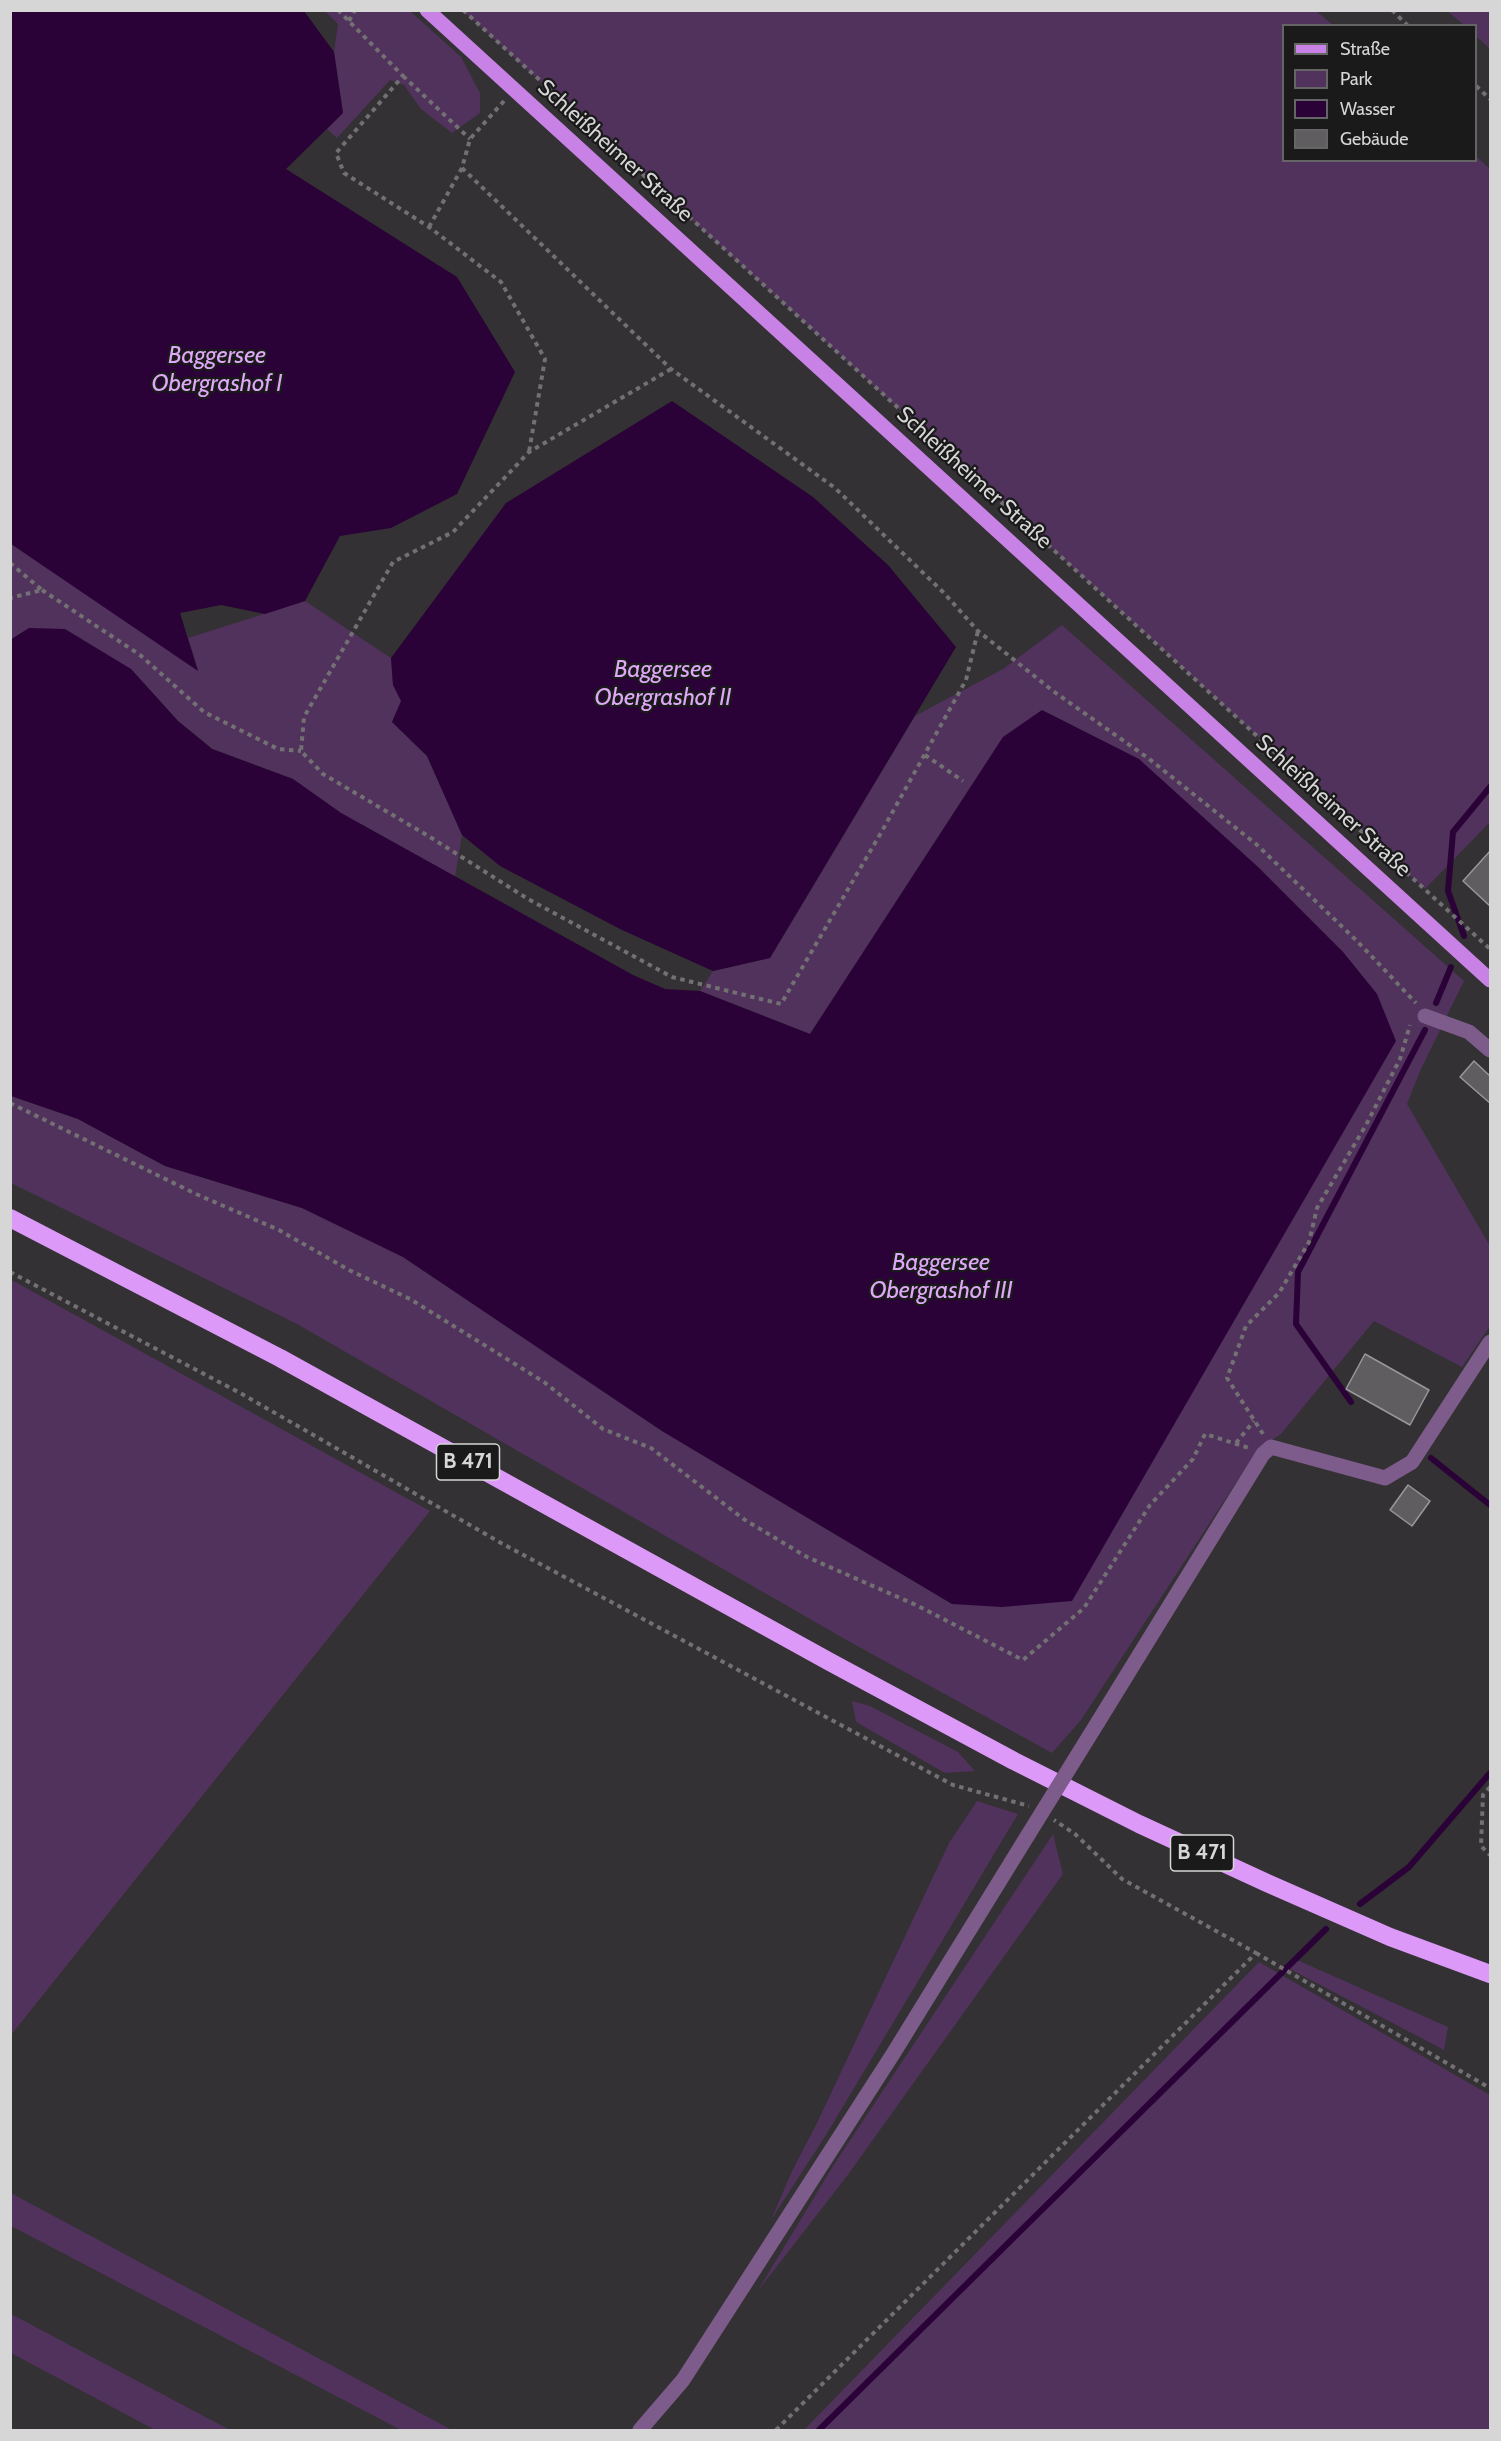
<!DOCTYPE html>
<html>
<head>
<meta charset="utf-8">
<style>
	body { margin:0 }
	#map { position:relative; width:1501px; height:2441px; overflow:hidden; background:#333133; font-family:Cabin,sans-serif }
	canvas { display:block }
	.frame { position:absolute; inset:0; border:12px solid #d7d6d7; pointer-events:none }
	.legend { position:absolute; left:1282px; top:24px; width:195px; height:138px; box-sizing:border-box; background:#1a1a1a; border:2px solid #666566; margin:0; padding:8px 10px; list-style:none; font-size:18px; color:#d7d6d7 }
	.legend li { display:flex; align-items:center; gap:12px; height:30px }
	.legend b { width:30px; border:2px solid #666566 }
</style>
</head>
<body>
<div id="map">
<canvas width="1501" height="2441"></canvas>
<div class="frame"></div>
<ul class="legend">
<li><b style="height:8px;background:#c881e4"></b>Straße</li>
<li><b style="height:16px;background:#50325c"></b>Park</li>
<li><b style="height:16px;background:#2a0237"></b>Wasser</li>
<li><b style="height:16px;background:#5f5d60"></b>Gebäude</li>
</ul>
</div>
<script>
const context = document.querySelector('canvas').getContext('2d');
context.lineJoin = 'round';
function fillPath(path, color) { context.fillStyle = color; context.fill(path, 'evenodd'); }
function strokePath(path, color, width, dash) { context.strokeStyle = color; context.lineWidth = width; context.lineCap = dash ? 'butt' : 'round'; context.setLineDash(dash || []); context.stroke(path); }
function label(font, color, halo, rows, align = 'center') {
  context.font = font + ' Cabin,sans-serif'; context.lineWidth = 4.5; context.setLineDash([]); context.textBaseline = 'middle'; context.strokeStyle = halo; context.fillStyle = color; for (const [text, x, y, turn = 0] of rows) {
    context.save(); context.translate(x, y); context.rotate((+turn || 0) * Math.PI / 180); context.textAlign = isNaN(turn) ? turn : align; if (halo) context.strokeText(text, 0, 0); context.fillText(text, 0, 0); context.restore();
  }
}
const green = new Path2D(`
	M325 11H410L461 57 480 93V113L452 133 421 109 404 85 390 80 337 138 327 129 343 113 334 52 338 24Z
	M463 11H1316L1333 25 1284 26V160H1476V156L1490 169V822L1425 889Z
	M1447 11H1490V49L1476 36V26L1464 25Z
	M11 543 198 670 188 638 305 601 391 658 393 685 402 701 392 722 427 756 462 835 455 877 341 813 293 779 213 749 178 721 131 669 30 628 11 640Z
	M1062 625 1464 981 1420 1071 1407 1104 1490 1246V1326L1462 1367 1374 1321 1281 1434 1258 1449 1081 1720 1052 1753 850 1642 297 1324 11 1183V1096L78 1119 165 1166 302 1208 403 1257 662 1431 952 1604 1377 994 1343 952 1257 866 1003 737 810 1034 700 991 713 971 770 958 915 716 1003 669Z
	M10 1279 430 1511 11 2035H10Z
	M852 1701 870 1706 958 1752 975 1771 945 1773 856 1722Z
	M977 1801 1018 1814 826 2135 771 2220 792 2171 816 2125 949 1843Z
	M1053 1834 1063 1874 847 2176 757 2292 833 2166Z
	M1295 1959 1448 2027 1444 2050 1288 1968Z
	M1259 1962 1490 2095V2430H804Z
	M11 2193 452 2430H401L11 2226Z
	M10 2314H11L230 2430H155L11 2353Z`);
const water = new Path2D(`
	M11 10 304 11 334 52 343 113 286 169 457 277 515 372 457 494 391 528 340 536 305 601 265 614 221 605 180 613 198 671 11 544Z
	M672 401 813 497 888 565 956 647 770 958 713 971 622 930 500 866 462 835 427 756 392 722 401 701 393 685 391 658 506 503Z
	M29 628 65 629 131 669 178 721 212 749 293 779 341 813 633 975 665 989 700 991 810 1034 1003 737 1042 710 1139 759 1257 866 1343 952 1377 994 1396 1041 1072 1601 1002 1607 952 1604 662 1431 403 1257 302 1208 165 1166 78 1119 11 1096 10 640Z`);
const stream = new Path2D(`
	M1464 936 1448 891 1453 832 1490 787
	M1436 1003 1451 967
	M1351 1402 1296 1324 1298 1272 1425 1030
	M1431 1458 1490 1505
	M1360 1904 1409 1867 1490 1773
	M819 2430 1326 1929`);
const building = new Path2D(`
	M1491 850V907L1463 881Z
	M1474 1061 1491 1077V1104L1460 1077Z
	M1365 1354 1429 1390 1410 1425 1346 1389Z
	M1408 1485 1430 1501 1412 1526 1390 1510Z`);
const path = new Path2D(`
	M338 10 403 76 336 153 344 173 429 227 501 282 545 359 529 452
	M463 10 1490 949
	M1392 10 1408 26
	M349 21 355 10
	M403 76 470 139
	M1476 86 1490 99
	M504 101 470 139 462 168 671 369 835 488 944 593 978 631 1053 691 1148 758 1256 844 1357 941 1416 1003
	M429 227 462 168
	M671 369 529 452 453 532 393 562 304 717 301 751 323 774 430 837 528 899 672 977 781 1004 882 831 966 680 978 631
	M10 563 42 590 10 598
	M42 590 140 655 204 712 278 749 301 751
	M925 755 963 781
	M10 1103 196 1194 279 1230 349 1270 410 1299 544 1382 603 1429 651 1448 745 1520 807 1557 916 1605 1023 1660 1084 1608 1150 1505 1193 1459 1205 1434 1249 1448
	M10 1272 242 1394 501 1543 953 1785 1029 1806
	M1263 1434 1227 1378 1246 1326 1279 1293 1309 1242 1317 1208 1366 1125 1400 1059 1410 1025
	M1236 1443 1254 1421
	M1490 1787 1483 1795 1481 1846 1490 1855
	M1256 1953 1490 2088
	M776 2430 1256 1953 1122 1879 1075 1834 1054 1820`);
const minor = new Path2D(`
	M1425 1016 1469 1032 1490 1050
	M1098 1722 1263 1454 1271 1447 1385 1478 1412 1462 1490 1342
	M640 2430 683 2380 893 2054 1028 1835`);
const major = new Path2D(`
	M427 10 1490 980`);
const highway = new Path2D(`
	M10 1218 280 1358 830 1662 1014 1761 1139 1824 1267 1883 1390 1937 1490 1974`);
const minorBridge = new Path2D(`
	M1028 1835 1098 1722`);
const shields = [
	[468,1462,63],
	[1202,1853,63]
];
const shieldNames = [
	["B 471",468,1462],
	["B 471",1202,1853]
];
const streetNames = [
	["Schleißheimer Straße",615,151,42],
	["Schleißheimer Straße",974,478,42],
	["Schleißheimer Straße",1333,806,42]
];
const waterNames = [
	["Baggersee",217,356],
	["Obergrashof I",217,384],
	["Baggersee",663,670],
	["Obergrashof II",663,698],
	["Baggersee",941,1263],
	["Obergrashof III",941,1291]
];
fillPath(green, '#50325c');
fillPath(water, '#2a0237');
strokePath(stream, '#2a0237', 6);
fillPath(building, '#5f5d60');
strokePath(building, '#999799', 1.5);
strokePath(path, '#727072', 4, [4.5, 4.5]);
strokePath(minor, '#7d5b8b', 15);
strokePath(major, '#c881e4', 15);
strokePath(highway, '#dc99f8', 18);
strokePath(minorBridge, '#7d5b8b', 15);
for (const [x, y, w] of shields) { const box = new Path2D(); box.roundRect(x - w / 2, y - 18, w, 36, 4.5); context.fillStyle = '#1a1a1a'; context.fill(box); strokePath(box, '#d7d6d7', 1.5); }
label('bold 21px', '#d7d6d7', null, shieldNames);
label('22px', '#d7d6d7', '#1a1a1a', streetNames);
label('italic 24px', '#dfa7f7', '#1a1a1a', waterNames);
</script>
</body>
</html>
